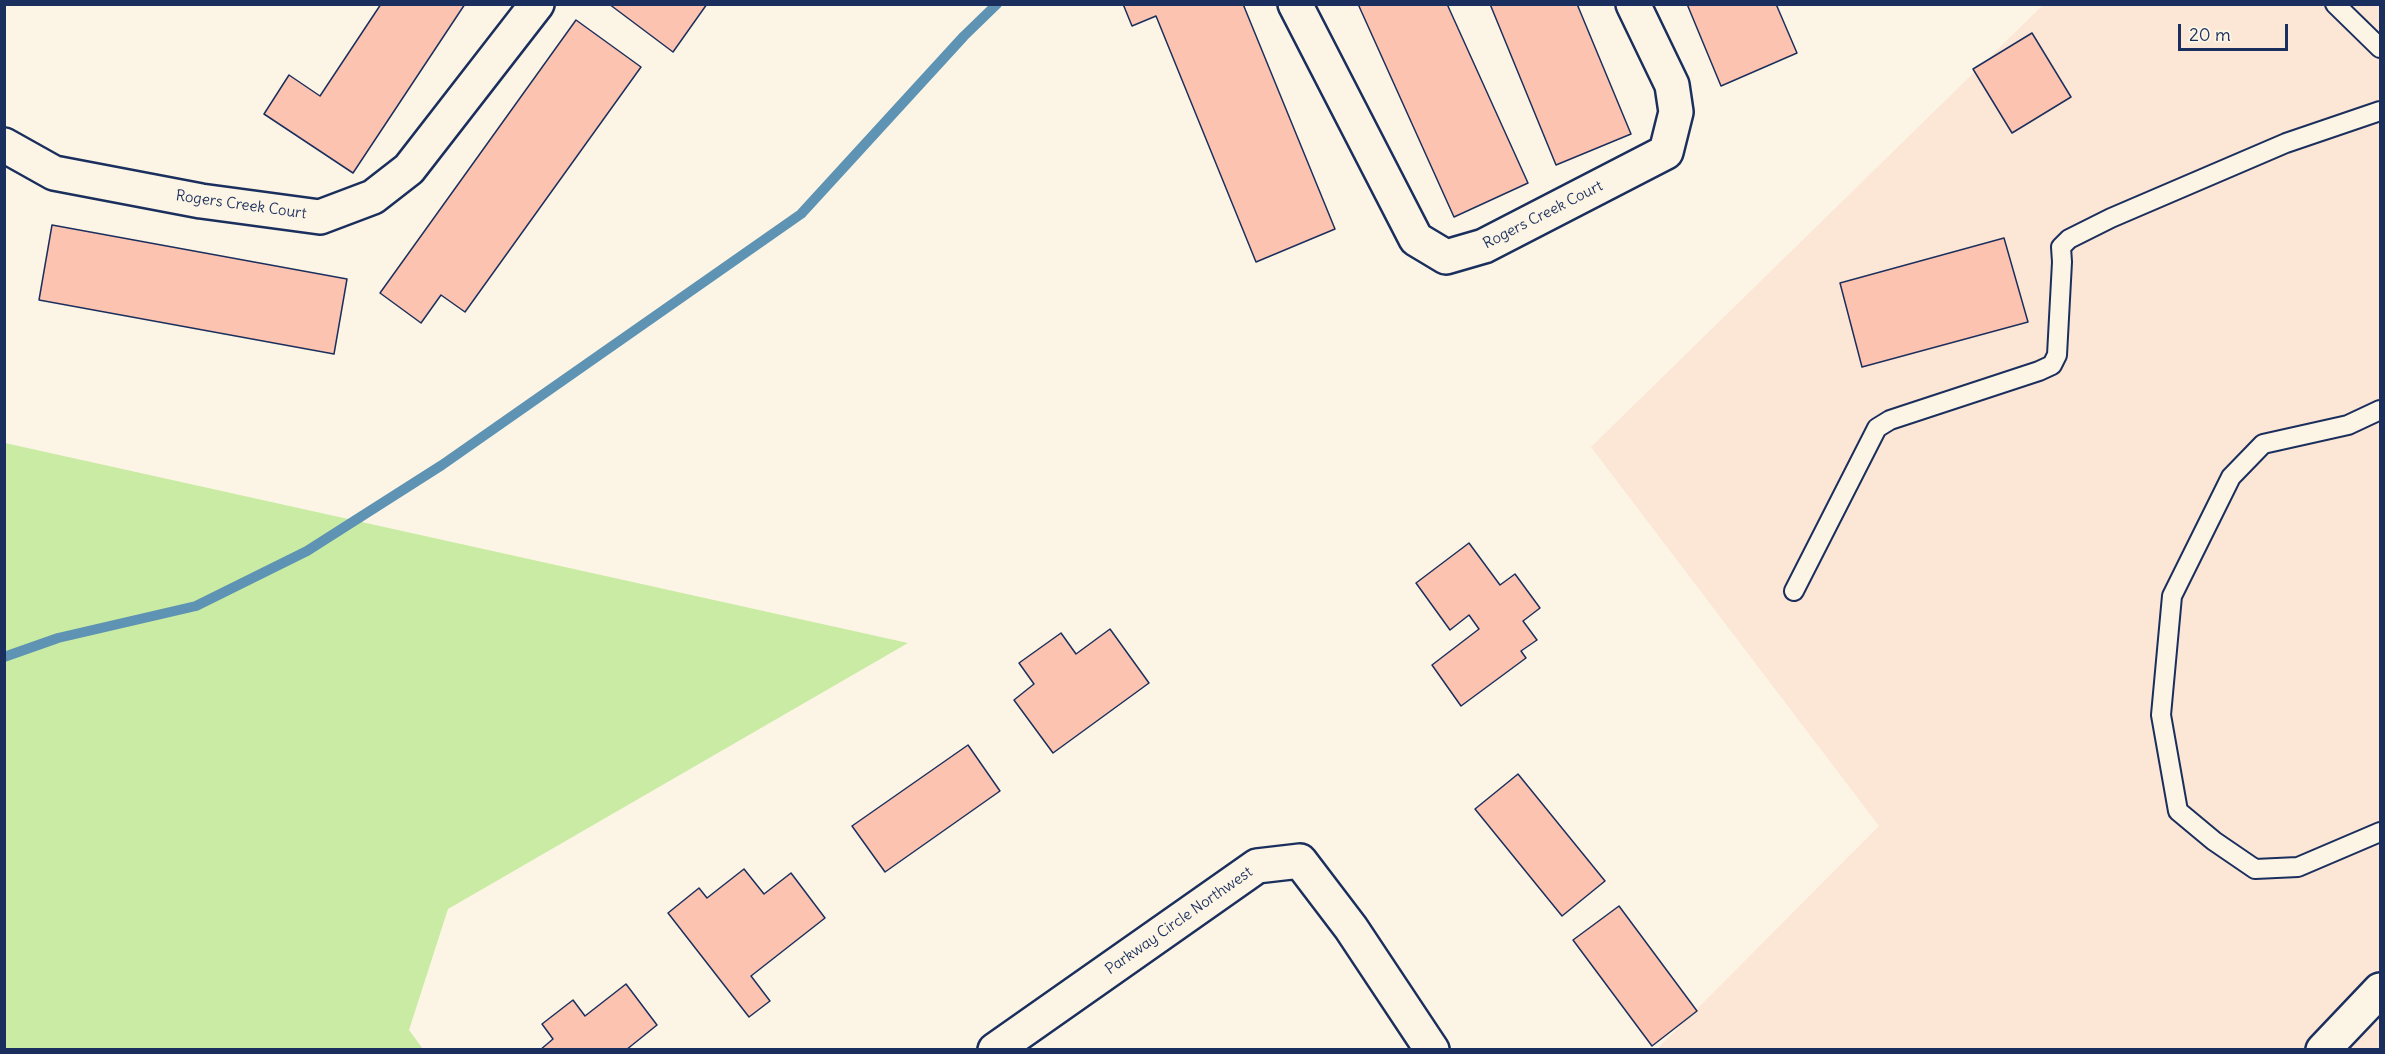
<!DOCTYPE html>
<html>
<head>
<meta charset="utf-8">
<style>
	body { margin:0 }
	#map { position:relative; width:2385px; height:1054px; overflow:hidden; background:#fcf5e5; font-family:Delius,sans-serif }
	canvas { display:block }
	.frame { position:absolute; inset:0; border:6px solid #1b2f5e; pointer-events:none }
	.scale { position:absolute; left:2178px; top:24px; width:110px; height:27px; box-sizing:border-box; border:3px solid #1b2f5e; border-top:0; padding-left:8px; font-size:18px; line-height:21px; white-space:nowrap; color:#1b2f5e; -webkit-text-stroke:4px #fcf5e5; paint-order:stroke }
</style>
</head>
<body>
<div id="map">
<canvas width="2385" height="1054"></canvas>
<div class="frame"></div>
<div class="scale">20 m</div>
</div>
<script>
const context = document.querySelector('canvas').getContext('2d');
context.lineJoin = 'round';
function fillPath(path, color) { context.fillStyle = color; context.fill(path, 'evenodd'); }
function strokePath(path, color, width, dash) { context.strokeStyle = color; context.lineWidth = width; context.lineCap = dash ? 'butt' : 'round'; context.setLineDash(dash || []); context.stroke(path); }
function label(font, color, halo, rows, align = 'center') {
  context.font = font + ' Delius,sans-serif'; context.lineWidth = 5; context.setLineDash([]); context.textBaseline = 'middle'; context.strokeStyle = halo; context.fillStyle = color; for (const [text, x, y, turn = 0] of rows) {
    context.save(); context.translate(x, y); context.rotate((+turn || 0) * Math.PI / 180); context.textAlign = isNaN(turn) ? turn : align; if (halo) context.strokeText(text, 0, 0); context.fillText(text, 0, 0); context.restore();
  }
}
const built = new Path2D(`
	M2043 5H2380V1049H1657L1879 826 1591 447Z`);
const green = new Path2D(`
	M5 443 908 643 448 909 409 1030 423 1049H5Z`);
const stream = new Path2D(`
	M4 657 58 638 196 606 307 551 442 465 801 214 964 36 997 4`);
const building = new Path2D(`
	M381 4H465L353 173 264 114 289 75 320 96Z
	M609 4H707L673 52Z
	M1123 4H1243L1335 229 1256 262 1156 16 1132 26Z
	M1358 4H1447L1528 183 1454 217Z
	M1490 4H1577L1631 134 1556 165Z
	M1687 4H1776L1797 53 1721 86Z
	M576 20 641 67 465 312 441 295 421 323 380 293Z
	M2032 33 2071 97 2012 133 1973 69Z
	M52 225 347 279 334 354 39 300Z
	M2004 238 2028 322 1862 367 1840 283Z
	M1469 543 1500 585 1515 574 1540 608 1523 621 1537 640 1521 651 1526 658 1461 706 1432 665 1479 629 1469 615 1450 630 1416 583Z
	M1110 629 1149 683 1053 753 1014 700 1034 684 1019 663 1061 633 1076 654Z
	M968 745 1000 791 885 872 852 826Z
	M1518 774 1605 881 1562 916 1475 809Z
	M744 869 764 894 791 873 825 918 751 976 770 1001 749 1017 668 913 699 888 707 898Z
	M1619 906 1697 1011 1652 1046 1573 940Z
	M626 984 657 1025 626 1050H540L553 1039 542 1024 573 1000 585 1016Z`);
const service = new Path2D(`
	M2335 4 2380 48
	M2380 410 2348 425 2263 444 2231 477 2172 596 2161 715 2178 811 2214 841 2255 869 2298 867 2380 832
	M1794 591 1877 428 1890 420 2039 371 2052 365 2057 355 2062 262 2061 247 2069 239 2111 218 2286 143 2380 111`);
const minor = new Path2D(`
	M1295 4 1416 239 1446 257 1484 246 1666 152 1676 112 1672 85 1633 4
	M4 145 54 173 201 201 320 217 373 197 409 169 537 4
	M995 1050 1257 866 1300 861 1351 928 1432 1050`);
const secondary = new Path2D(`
	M2323 1050 2380 990`);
const streetNames = [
	["Rogers Creek Court",241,205,8],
	["Rogers Creek Court",1543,215,-27],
	["Parkway Circle Northwest",1179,921,-35]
];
fillPath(built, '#fce6d5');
fillPath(green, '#c9eba3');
strokePath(stream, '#5e93b3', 10);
fillPath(building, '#fcc4b0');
strokePath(building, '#1b2f5e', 1.5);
strokePath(service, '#1b2f5e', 22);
strokePath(minor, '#1b2f5e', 38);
strokePath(secondary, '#1b2f5e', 38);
strokePath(service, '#fcf5e5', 18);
strokePath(minor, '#fcf5e5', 33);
strokePath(secondary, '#fcf5e5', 33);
label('15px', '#1b2f5e', '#fcf5e5', streetNames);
</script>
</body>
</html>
